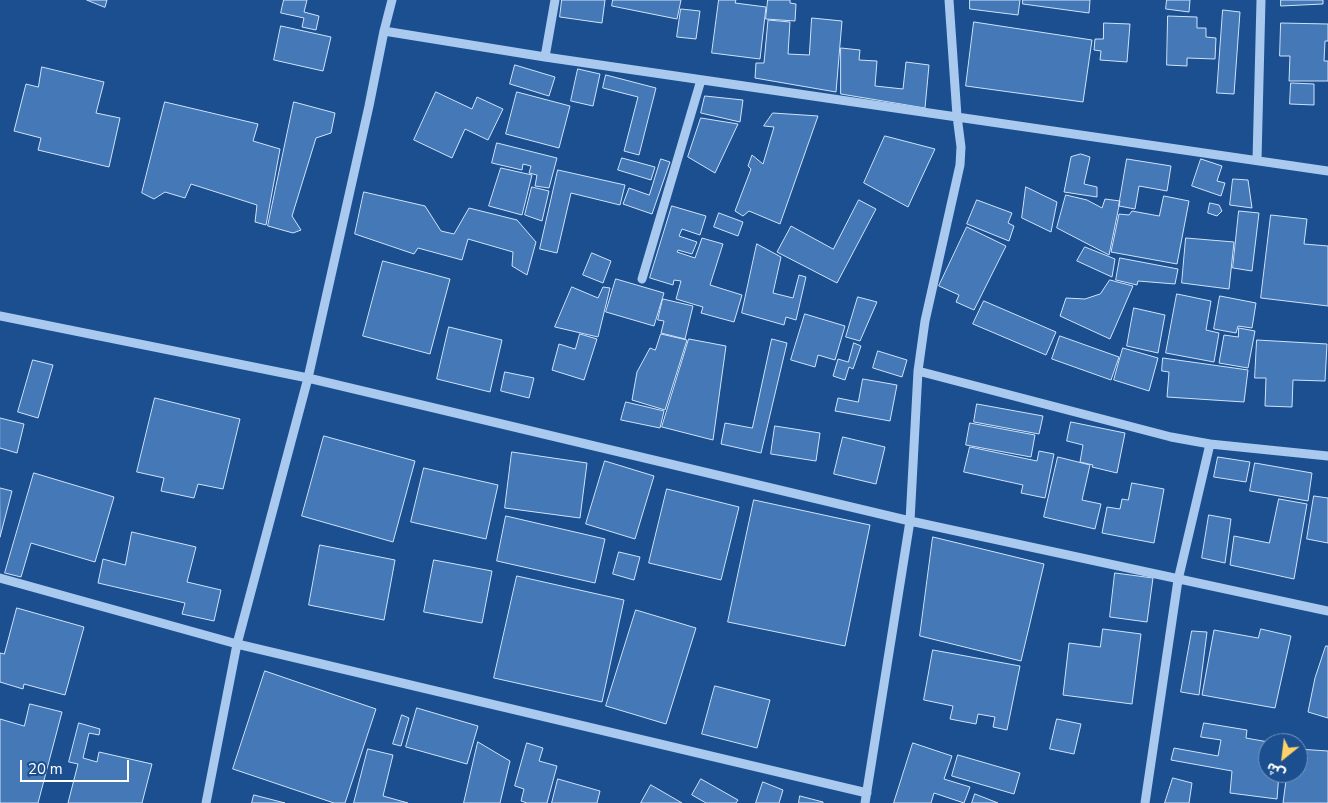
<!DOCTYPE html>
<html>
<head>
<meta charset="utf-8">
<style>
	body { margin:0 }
	#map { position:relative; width:1328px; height:803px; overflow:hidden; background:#1b4f8f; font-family:"Nunito Sans","Noto Sans Arabic",sans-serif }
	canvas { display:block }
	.north { position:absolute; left:1258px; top:733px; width:50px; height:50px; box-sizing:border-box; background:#1b4f8f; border:1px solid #7695bc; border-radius:50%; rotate:209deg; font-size:14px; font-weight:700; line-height:20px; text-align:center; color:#fff }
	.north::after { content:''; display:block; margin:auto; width:18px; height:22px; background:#ffd166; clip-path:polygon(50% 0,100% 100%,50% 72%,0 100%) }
	.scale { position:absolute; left:20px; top:760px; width:109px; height:22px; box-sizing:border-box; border:2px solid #fff; border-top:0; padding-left:6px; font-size:15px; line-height:18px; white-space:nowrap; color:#fff; -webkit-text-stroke:4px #1b4f8f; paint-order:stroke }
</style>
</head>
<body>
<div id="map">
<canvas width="1328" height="803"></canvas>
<div class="north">ش</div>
<div class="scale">20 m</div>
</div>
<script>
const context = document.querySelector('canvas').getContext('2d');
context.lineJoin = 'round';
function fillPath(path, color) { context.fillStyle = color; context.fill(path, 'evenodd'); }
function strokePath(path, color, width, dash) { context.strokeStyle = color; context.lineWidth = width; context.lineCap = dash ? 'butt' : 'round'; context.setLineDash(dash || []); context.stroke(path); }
const building = new Path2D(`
	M87 0H107L105 7Z
	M284 0H307L304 12 319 16 316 30 302 27 304 18 281 13Z
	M562 0H605L602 23 560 17Z
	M613 0H681L677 19 612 6Z
	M719 0H736L735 3 766 7 760 59 712 53Z
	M768 0H790V3L796 4 795 21 766 19Z
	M970 0H1020L1018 15 970 9Z
	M1023 0H1090L1089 13 1023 4Z
	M1167 0H1190L1189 12 1166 9Z
	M1281 0H1323V4L1281 6Z
	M681 9 700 11 696 39 677 37Z
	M1223 10 1240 12 1234 94 1217 93Z
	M1168 16 1197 17V28H1206V37L1216 38 1215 59 1187 58V66L1167 65Z
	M812 18 842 21 836 92 755 78 756 63H764L768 20 790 22 788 54 809 55Z
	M974 22 1092 40 1083 102 966 86Z
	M1104 23 1130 24 1127 62 1100 60 1101 51 1094 50 1095 39H1103Z
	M1281 23 1328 24V41H1325L1324 61H1328V81H1289L1290 56H1280Z
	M281 26 331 37 323 71 274 60Z
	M841 48 860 50 859 60 877 61 875 86 903 89 906 62 929 65 925 108 841 94Z
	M515 65 555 77 549 96 510 84Z
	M42 67 104 82 96 113 120 118 109 167 38 150 41 138 14 131 26 84 38 87Z
	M578 69 600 74 593 106 571 101Z
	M606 75 656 88 639 155 624 151 638 97 603 88Z
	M1291 83 1314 84V105L1290 104Z
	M436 92 472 109 477 97 503 109 488 140 465 129 452 158 414 140Z
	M517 92 570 106 559 148 506 134Z
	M705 96 743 100 740 122 701 113Z
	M165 102 258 124 253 141 280 149 266 225 255 222 257 205 191 184 185 198 165 192 154 199 142 193Z
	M294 102 335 113 331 133 316 138 292 216 301 230 293 233 268 226Z
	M773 113 818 116 780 224 749 211 743 216 735 211 751 169 748 166 752 155 763 164 774 127 764 126Z
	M701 118 738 124 715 173 688 157Z
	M885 136 935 149 908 207 864 183Z
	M497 143 557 158 549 188 535 186 537 175 529 173 531 166 523 164 522 170 492 163Z
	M1081 154 1090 157 1084 184 1097 187V197L1064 192 1071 157Z
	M622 158 655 167 651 180 618 170Z
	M661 159 670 162 652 214 623 204 629 188 649 195Z
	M1127 159 1171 166 1167 191 1139 186 1135 209 1119 206Z
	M1201 159 1222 166 1217 181 1225 183 1221 196 1192 186Z
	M501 168 532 175 522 215 489 206Z
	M558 170 625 185 620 205 571 193 557 253 540 249Z
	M1233 179 1248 180 1252 208 1230 205Z
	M532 187 549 191 542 221 525 215Z
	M1026 187 1057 202 1051 232 1022 218Z
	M364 192 425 206 441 231 454 234 469 208 517 220 536 242 527 275 512 266 513 252 468 239 462 260 418 248 414 254 355 234Z
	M1066 195 1087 200 1102 208 1105 199 1120 201 1109 255 1057 228Z
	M1164 196 1189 201 1177 264 1111 252 1119 214 1129 215 1132 211 1159 216Z
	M859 200 876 209 837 283 777 252 791 226 833 249Z
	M977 200 1012 213 1008 223 1014 226 1009 241 967 224Z
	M1210 203 1219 205 1222 211 1217 216 1208 213Z
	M672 206 706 216 700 235 682 229 679 236 697 242 692 254 678 250 677 252 695 258 702 238 723 244 710 285 742 295 734 322 701 313 703 307 676 299 681 281 674 280 673 285 650 278Z
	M1239 211 1259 213 1252 271 1233 268Z
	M719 213 743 222 738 236 714 227Z
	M1271 215 1307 219 1304 244 1328 246V306L1261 298Z
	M967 227 1006 246 974 310 956 302 959 295 939 286Z
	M1186 238 1234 242 1229 289 1182 283Z
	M757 244 781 257 773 293 793 298 799 275 806 277 796 320 786 317 784 325 742 313Z
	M1085 247 1115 259 1112 277 1077 261Z
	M592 253 611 261 603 283 583 275Z
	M1120 258 1178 269 1175 284 1138 281 1137 285 1116 280Z
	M383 261 450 279 430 354 363 336Z
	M616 279 664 293 654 326 606 312Z
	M1110 280 1133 286 1110 339 1060 316 1066 298 1085 299 1100 294Z
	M572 287 598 298 603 287 610 288 598 337 555 327Z
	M1177 294 1211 301 1206 330 1219 333 1214 362 1166 353Z
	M1220 296 1256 303 1252 328 1238 326 1236 333 1214 329Z
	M858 297 877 302 860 341 846 337Z
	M663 299 693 306 685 339 661 333 664 321 658 320Z
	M984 301 1056 332 1046 355 973 324Z
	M1134 308 1165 315 1158 353 1127 346Z
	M805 314 845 326 835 360 818 355 815 367 791 360Z
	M449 327 502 340 490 392 437 379Z
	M1239 328 1255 331 1248 368 1219 363 1224 335 1238 337Z
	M580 334 597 339 584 380 552 370 559 344 575 349Z
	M661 334 687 340 665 410 632 400 637 372 650 348 655 350Z
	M1060 336 1119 357 1111 380 1052 359Z
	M689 339 726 346 713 440 662 427Z
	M772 339 787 343 761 453 721 444 725 423 752 428Z
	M1257 340 1327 344 1325 381 1293 380 1292 407 1265 406 1266 378H1255Z
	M854 343 861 346 853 369 849 367 845 380 833 376 838 359 848 362Z
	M1123 348 1158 358 1149 391 1114 380Z
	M878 351 907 360 902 377 873 368Z
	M1163 358 1248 370 1244 402 1167 397 1169 372 1162 371Z
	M33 360 53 365 38 418 18 412Z
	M505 372 534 378 529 398 501 391Z
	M863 379 897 385 890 421 835 411 838 398 858 402Z
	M155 398 240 419 223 489 198 484 194 498 161 491 164 478 137 472Z
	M626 402 664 411 660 428 621 420Z
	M977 404 1043 416 1039 434 974 422Z
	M0 418 24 424 17 453 0 448Z
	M1071 422 1125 433 1117 473 1092 467 1093 465 1080 462 1083 445 1067 441Z
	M970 423 1035 435 1031 457 966 445Z
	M775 426 820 433 816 461 771 454Z
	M324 436 415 461 393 542 302 516Z
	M843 437 885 447 876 484 834 474Z
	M970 447 1037 461 1039 451 1054 454 1045 498 1021 493 1023 485 964 472Z
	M512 452 587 463 580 518 505 508Z
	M1058 457 1090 465 1082 500 1101 504 1095 529 1044 517Z
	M1218 457 1250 462 1246 482 1214 477Z
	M605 461 654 476 635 539 586 524Z
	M1255 463 1312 473 1308 501 1250 491Z
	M424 468 498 485 486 539 411 522Z
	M34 473 114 497 95 562 31 543 21 577 5 573Z
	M1132 483 1164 489 1154 543 1102 533 1107 507 1120 509 1122 499 1128 500Z
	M0 488 12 491 0 537Z
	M667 489 739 507 721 580 649 563Z
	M1314 496 1328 498V543L1307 539Z
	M1279 499 1307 504 1294 579 1230 565 1234 536 1269 543Z
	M754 500 870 525 845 646 728 622Z
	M1209 515 1231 519 1225 563 1202 558Z
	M506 516 605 539 595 583 497 561Z
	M132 532 196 547 187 582 221 590 214 621 182 614 185 603 98 583 103 559 125 565Z
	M933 537 1044 564 1021 661 920 636Z
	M320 545 395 560 384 620 309 605Z
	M619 552 640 557 634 580 613 574Z
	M434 560 492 571 482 623 424 612Z
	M1115 573 1153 578 1147 622 1110 617Z
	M517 576 624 600 602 702 494 678Z
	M17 608 84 627 65 695 24 684 23 689 0 682V653L4 654Z
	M636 610 696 628 666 724 606 706Z
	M1103 629 1141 634 1132 704 1063 695 1069 643 1100 647Z
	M1261 629 1291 636 1275 708 1202 695 1214 630 1258 638Z
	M1192 631 1207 632 1199 695 1181 692Z
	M1326 646H1328V718L1308 712 1315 678Z
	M933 650 1020 666 1007 730 993 727 995 717 978 714 976 724 950 719 953 706 924 700Z
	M265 671 376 709 345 803H334L233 769Z
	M715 686 770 700 757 748 702 734Z
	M30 704 62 712 38 803H0V719L24 726Z
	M417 708 478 726 467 764 406 747Z
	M402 715 409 718 401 746 393 744Z
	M1057 719 1081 724 1074 754 1050 749Z
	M79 723 100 729 99 735 89 733 83 758 97 762 99 752 152 764 142 803H68L78 764 69 762Z
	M1204 723 1247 730 1246 738 1274 743H1268V773H1279L1277 799 1230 793 1232 771 1171 760 1174 748 1218 756 1221 740 1201 737Z
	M478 742 510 761 500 803H464Z
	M527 743 543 748 539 761 557 766 547 803H527L521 801 524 789 515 786Z
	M913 743 952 756 944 779 970 787 964 803 934 793 931 803H894Z
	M368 749 393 755 383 796 408 803H354Z
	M1298 749 1328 751V803H1283L1287 773H1298Z
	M958 755 1020 773 1014 794 952 776Z
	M1173 778 1192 783 1189 803H1165Z
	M558 779 600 791 597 803H552Z
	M701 779 738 800 736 803H706L692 795Z
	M763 782 783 790 779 803H756Z
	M651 785 682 803H641Z
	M975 794 998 803H972Z
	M254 795 285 803H252Z
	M800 796 823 802V803H799Z`);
const minor = new Path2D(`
	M384 31 545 57 1328 171
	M545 57 555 0
	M1257 160 1261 0
	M642 279 701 80
	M0 316 308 378 910 521 1328 611
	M918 371 1171 437 1210 444 1328 456
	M0 578 237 644 867 793
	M206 803 237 644 308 378 369 106 384 31 392 0
	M865 803 910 521 918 371 925 321 960 165 961 147 957 116 949 0
	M1145 803 1178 580 1210 444`);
fillPath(building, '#4478b7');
strokePath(building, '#cfe3fa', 1);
strokePath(minor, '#a9c9ee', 9);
</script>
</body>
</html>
